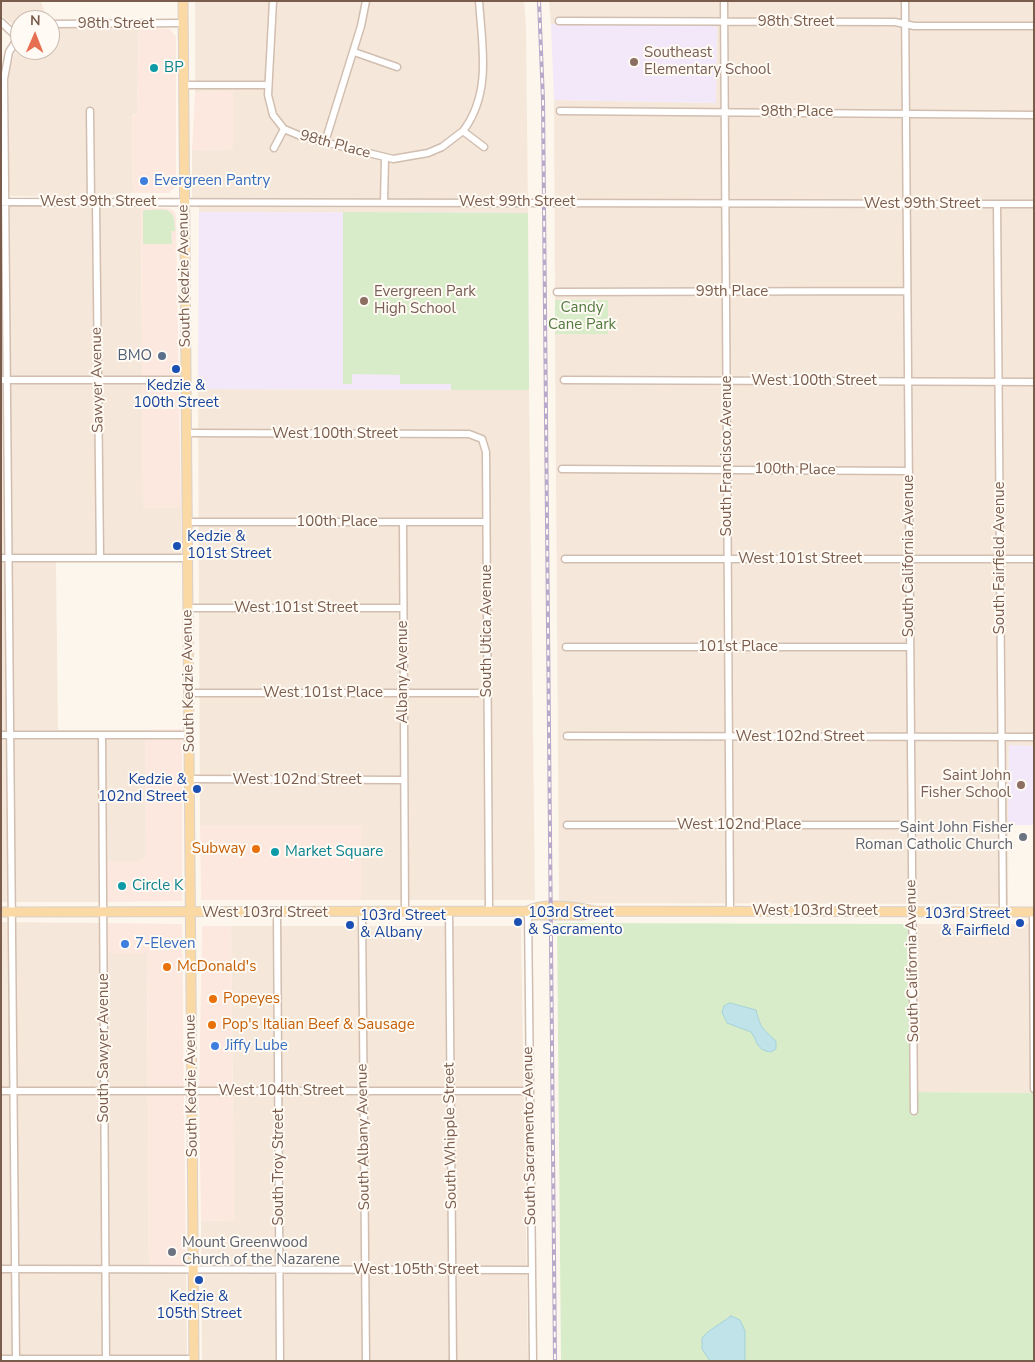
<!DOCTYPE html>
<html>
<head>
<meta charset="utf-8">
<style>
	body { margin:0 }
	#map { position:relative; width:1035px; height:1362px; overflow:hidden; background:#fdf6ec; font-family:"Nunito Sans",sans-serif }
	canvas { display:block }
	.frame { position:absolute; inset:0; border:2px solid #7a5c4d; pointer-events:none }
	.north { position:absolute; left:10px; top:10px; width:50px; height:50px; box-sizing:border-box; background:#fffaf3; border:1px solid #cabbb1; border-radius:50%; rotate:1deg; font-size:14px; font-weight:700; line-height:20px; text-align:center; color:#7a5c4d }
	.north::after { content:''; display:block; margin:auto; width:18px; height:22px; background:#e76f51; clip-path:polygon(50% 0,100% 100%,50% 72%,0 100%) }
</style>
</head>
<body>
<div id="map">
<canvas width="1035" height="1362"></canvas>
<div class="frame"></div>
<div class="north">N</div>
</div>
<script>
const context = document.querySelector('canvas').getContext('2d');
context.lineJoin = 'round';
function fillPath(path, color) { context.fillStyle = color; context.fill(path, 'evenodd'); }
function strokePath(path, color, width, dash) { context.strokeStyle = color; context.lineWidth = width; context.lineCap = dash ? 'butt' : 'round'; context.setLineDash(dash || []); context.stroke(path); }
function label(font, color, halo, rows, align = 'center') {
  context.font = font + ' "Nunito Sans",sans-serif'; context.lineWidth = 4; context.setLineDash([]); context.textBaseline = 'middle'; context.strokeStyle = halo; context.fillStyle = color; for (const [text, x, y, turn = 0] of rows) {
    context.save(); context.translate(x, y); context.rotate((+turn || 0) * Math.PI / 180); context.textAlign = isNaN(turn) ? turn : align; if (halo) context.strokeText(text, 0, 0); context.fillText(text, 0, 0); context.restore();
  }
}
const residential = new Path2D(`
	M1 1H41L47 20H20V29H18L1 15Z
	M195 1H524L526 25 528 213 199 212V200L192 201V150L233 149V91L195 92Z
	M549 1H1034V746H1009L1008 904 559 903 555 334H608V300H555L554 100 716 103 717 25 551 24Z
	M139 27 137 113 133 115 132 118 133 193 84 197 11 196 9 191V70L15 51 20 45V50H50V28Z
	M1 206H141L143 508 181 507V562H56L58 730H145L146 855 139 861 107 862V902H1Z
	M198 389 529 390 535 900H361V825H200Z
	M1 922 104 923 147 953 149 1269 186 1270 187 1361H1Z
	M910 924H1034V1093L912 1092Z
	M231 926H521L528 1361H202L201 1221 234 1220Z`);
const commercial = new Path2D(`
	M139 27 170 29 176 37V186L169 193H133L132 118 137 112Z
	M233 91V149L192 150 195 92Z
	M141 206 171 209 175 212 176 218 181 507 143 508Z
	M182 729V901L107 902V861H139L146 855 145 730Z
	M200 825H361V900H201Z
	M104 923 182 924 186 1270 149 1269 147 953H103Z
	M202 926H231L234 1220 201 1221 199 1096Z`);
const education = new Path2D(`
	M551 24 717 25 716 103 554 100Z
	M199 212 528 213 529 390 198 389Z
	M1009 745 1034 746V825H1008Z`);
const green = new Path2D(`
	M143 210C165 210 175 204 175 231H171L172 244H143Z
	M343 212 528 213 529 390H451V384H400V375L352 374V384H343Z
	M555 300H608V334H555Z
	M557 923 910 924 912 1092 1034 1093V1361H561Z`);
const water = new Path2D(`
	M730 1003 756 1010C761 1029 762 1028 776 1041V1049L771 1052C756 1050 758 1042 751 1032L727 1023 722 1012 724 1006Z
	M731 1316 740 1320 745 1331V1361H710L702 1349V1338C708 1330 722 1323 731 1316Z`);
const minor = new Path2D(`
	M273 1 268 95 273 115 284 129 303 137 393 159 428 153 442 147 463 131 484 147
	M724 1 730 911
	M905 1 914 1111
	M559 21 895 22 914 26H1034
	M1 22 17 37
	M50 24 183 23
	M354 52 397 67
	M184 85H268
	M90 111 91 202
	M560 111 1034 115
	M463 131C492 93 482 46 479 1
	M325 142 361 26 366 1
	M274 148 284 129
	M2 202 1034 204
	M96 202 100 558
	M384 202 385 158
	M997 204 1003 912
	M557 292 907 291
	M1 380H186
	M564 380 1034 382
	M187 433 469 434 482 439 486 452 489 911
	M562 469 909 471
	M187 522H486
	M403 522 405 912
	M1 558H188
	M565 559H1034
	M188 608H403
	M566 647H910
	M189 693H488
	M1 735H189
	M102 735 106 1361
	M567 736 1034 737
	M190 779 403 780
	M567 825H911
	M528 911 533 1361
	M362 912 366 1361
	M449 912 453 1361
	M1033 912 1034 1089
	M277 913 280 1361
	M1 1091H530
	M1 1269 532 1270
	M1 1359H194
	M16 1361 4 79 9 52 20 35`);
const major = new Path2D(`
	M183 1 194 1361
	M528 911C542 902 579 907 595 911L1034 912
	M1 912 528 911 534 915H583L595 911`);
const rail = new Path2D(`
	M539 1 543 100 555 1361`);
const markers = [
	[634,62,5,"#8d6e63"],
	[154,68,5,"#0f9aa8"],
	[144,181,5,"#3f7fe0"],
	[364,301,5,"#8d6e63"],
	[162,356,5,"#5c6f8a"],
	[176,369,5,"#1a4fb4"],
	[177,546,5,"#1a4fb4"],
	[1021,785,5,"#8d6e63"],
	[197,789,5,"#1a4fb4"],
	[1023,837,5,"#6b7280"],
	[256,849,5,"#e8710a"],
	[275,852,5,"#0f9aa8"],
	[122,886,5,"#0f9aa8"],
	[518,922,5,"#1a4fb4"],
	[1020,923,5,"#1a4fb4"],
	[350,925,5,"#1a4fb4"],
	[125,944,5,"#3f7fe0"],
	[167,967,5,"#e8710a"],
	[213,999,5,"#e8710a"],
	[212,1025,5,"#e8710a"],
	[215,1046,5,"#3f7fe0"],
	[172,1252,5,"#6b7280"],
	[199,1280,5,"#1a4fb4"]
];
const streetNames = [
	["98th Street",796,22],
	["98th Street",116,24],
	["98th Place",797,112],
	["98th Place",335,145,15],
	["West 99th Street",98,202],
	["West 99th Street",517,202],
	["West 99th Street",922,204],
	["South Kedzie Avenue",185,276,-91],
	["99th Place",732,292],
	["Sawyer Avenue",98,380,-91],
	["West 100th Street",814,381],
	["West 100th Street",335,434],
	["South Francisco Avenue",727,456,-90],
	["100th Place",795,470,1],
	["100th Place",337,522],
	["South California Avenue",909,556,-90],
	["South Fairfield Avenue",1000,558,-90],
	["West 101st Street",800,559],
	["West 101st Street",296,608],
	["South Utica Avenue",487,631,-90],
	["101st Place",738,647],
	["Albany Avenue",403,672,-90],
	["South Kedzie Avenue",189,681,-91],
	["West 101st Place",323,693],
	["West 102nd Street",800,737],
	["West 102nd Street",297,780],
	["West 102nd Place",739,825],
	["West 103rd Street",815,911],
	["West 103rd Street",265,913],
	["South California Avenue",913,961,-91],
	["South Sawyer Avenue",104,1048,-90],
	["South Kedzie Avenue",192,1086,-91],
	["West 104th Street",281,1091],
	["South Whipple Street",451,1136,-91],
	["South Sacramento Avenue",530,1136,-91],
	["South Albany Avenue",364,1137,-91],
	["South Troy Street",279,1167,-90],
	["West 105th Street",416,1270]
];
const educationNames = [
	["Southeast",644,53],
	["Elementary School",644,70],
	["Evergreen Park",374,292],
	["High School",374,309],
	["Saint John",1011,776,"right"],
	["Fisher School",1011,793,"right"]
];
const cultureNames = [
	["BP",164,68],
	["Market Square",285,852],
	["Circle K",132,886]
];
const shopNames = [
	["Evergreen Pantry",154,181],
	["7-Eleven",135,944],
	["Jiffy Lube",225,1046]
];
const parkNames = [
	["Candy",582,308],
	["Cane Park",582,325]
];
const serviceNames = [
	["BMO",152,356]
];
const transitNames = [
	["Kedzie &",176,386,"center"],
	["100th Street",176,403,"center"],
	["Kedzie &",187,537],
	["101st Street",187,554],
	["Kedzie &",187,780,"right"],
	["102nd Street",187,797,"right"],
	["103rd Street",528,913],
	["& Sacramento",528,930],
	["103rd Street",1010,914,"right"],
	["& Fairfield",1010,931,"right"],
	["103rd Street",360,916],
	["& Albany",360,933],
	["Kedzie &",199,1297,"center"],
	["105th Street",199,1314,"center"]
];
const worshipNames = [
	["Saint John Fisher",1013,828],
	["Roman Catholic Church",1013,845],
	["Mount Greenwood",182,1243,"left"],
	["Church of the Nazarene",182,1260,"left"]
];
const foodNames = [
	["Subway",246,849,"right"],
	["McDonald's",177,967],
	["Popeyes",223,999],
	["Pop's Italian Beef & Sausage",222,1025]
];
fillPath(residential, '#f5e8da');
fillPath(commercial, '#fde8e0');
fillPath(education, '#f3e8fa');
fillPath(green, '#d8ecc9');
fillPath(water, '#bfe3e8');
strokePath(water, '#a5d3da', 1);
strokePath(minor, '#d1beb0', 9);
strokePath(major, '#dad1cd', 11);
strokePath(minor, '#fff', 6);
strokePath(major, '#fbd9a5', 9);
strokePath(rail, '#b9a8c9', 4);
strokePath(rail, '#fffaf3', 2, [5.5]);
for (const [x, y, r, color] of markers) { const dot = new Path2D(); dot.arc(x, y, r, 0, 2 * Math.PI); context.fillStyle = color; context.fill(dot); strokePath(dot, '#fffaf3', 2); }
label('15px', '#7a5c4d', '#fffaf3', streetNames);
label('15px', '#785e54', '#fffaf3', educationNames, 'left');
label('15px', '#0d838f', '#fffaf3', cultureNames, 'left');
label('15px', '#366cbe', '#fffaf3', shopNames, 'left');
label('15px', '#537a41', '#fffaf3', parkNames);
label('15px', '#4e5e75', '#fffaf3', serviceNames, 'right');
label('15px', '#164399', '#fffaf3', transitNames, 'left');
label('15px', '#5b616d', '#fffaf3', worshipNames, 'right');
label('15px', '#c56008', '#fffaf3', foodNames, 'left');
</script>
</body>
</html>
